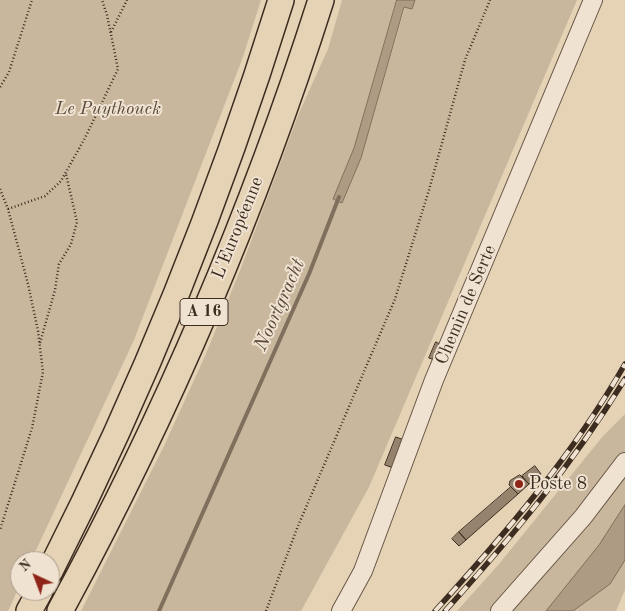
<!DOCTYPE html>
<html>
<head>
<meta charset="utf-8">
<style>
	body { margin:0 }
	#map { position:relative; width:625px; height:611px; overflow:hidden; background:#e6d3b6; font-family:"Old Standard TT",serif }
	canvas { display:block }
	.north { position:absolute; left:10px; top:551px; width:50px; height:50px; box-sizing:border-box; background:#efe2d0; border:1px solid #a89a8a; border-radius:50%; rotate:317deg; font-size:14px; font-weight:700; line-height:20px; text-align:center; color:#3d2d21 }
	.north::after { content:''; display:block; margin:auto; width:18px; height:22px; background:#8f2418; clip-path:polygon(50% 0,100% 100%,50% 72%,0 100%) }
</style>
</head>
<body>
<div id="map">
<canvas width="625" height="611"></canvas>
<div class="north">N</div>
</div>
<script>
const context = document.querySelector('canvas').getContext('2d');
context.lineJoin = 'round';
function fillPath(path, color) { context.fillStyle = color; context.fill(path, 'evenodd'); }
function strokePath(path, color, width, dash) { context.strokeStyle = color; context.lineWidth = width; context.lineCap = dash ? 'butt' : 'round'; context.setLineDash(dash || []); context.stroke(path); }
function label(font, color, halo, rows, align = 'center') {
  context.font = font + ' "Old Standard TT",serif'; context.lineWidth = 4; context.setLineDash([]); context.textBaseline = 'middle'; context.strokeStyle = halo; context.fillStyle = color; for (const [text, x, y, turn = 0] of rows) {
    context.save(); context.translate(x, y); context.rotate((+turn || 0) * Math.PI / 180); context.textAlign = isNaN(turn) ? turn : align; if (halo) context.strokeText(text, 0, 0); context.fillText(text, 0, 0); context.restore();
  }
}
const green = new Path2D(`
	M0 0H261L243 57 134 340 31 561H20V585L8 611H0Z
	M342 0H397L354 148 333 199 342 203 361 158 405 7 412 9 415 0H577L369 487 301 611H81L163 448 205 356 241 268 299 113 328 49Z
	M625 414V590L616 611H457L499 564 603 436Z`);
const water = new Path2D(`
	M397 0H415L412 9 404 7 361 158 342 203 333 199 354 148Z
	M625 505V560L610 584 573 611H546L599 545Z`);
const stream = new Path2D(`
	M159 611 309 274 339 197`);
const building = new Path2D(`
	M436 342 446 347 440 362 429 358Z
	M396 437 407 441 396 469 385 465Z
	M535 466 541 474 529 484 522 476Z
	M520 475 529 484 518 494 509 485 510 481Z
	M511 487 518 494 466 540 459 532Z
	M459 532 466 540 459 546 452 539Z`);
const path = new Path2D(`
	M111 32 127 0
	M0 87 9 72 32 0
	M0 189 8 209 28 284 38 331 43 372 32 428 0 530
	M8 209 45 196 61 181 85 138 118 69 107 15 102 0
	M40 343 55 290 59 264 71 244 77 222 66 174
	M266 611 298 526 395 299 429 190 465 60 490 0`);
const minor = new Path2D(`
	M341 611 363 571 434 380 593 0
	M500 611 583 517 625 462`);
const highway = new Path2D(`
	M50 571C143 388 220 197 281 0
	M29 611 40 591
	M60 611C166 416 254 211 321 0`);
const rail = new Path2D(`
	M435 611C505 534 573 455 625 364
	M445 611C513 536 572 465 625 379`);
const markers = [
	[519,484,5,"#8f2418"]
];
const shields = [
	[204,312,48]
];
const shieldNames = [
	["A 16",204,312]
];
const parkNames = [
	["Le Puythouck",108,109]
];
const streetNames = [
	["L'Européenne",238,228,-68],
	["Chemin de Serte",466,305,-67]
];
const poiNames = [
	["Poste 8",529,484]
];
const waterNames = [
	["Noortgracht",280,305,-66]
];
fillPath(green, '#c9b79d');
fillPath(water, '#ad9b83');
strokePath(water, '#806f5c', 1);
strokePath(stream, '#806f5c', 4);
fillPath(building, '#95836e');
strokePath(building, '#3d2d21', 1);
strokePath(minor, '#675646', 20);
strokePath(highway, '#3d2d21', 28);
strokePath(path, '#3d2d21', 2.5, [1, 2.5]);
strokePath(minor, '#efe2d0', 18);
strokePath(highway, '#e6d3b6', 25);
strokePath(rail, '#3d2d21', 5.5);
strokePath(rail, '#efe2d0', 4, [11]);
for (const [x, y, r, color] of markers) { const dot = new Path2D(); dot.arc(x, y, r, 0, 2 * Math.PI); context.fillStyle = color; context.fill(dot); strokePath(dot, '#efe2d0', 2); }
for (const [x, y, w] of shields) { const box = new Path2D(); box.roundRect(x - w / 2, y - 13.5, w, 27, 4); context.fillStyle = '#efe2d0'; context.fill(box); strokePath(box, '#3d2d21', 1); }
label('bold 16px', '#3d2d21', null, shieldNames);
label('italic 18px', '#59493a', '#efe2d0', parkNames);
label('18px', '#3d2d21', '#efe2d0', streetNames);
label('18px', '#3d2d21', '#efe2d0', poiNames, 'left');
label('italic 19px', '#59483a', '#efe2d0', waterNames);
</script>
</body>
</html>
